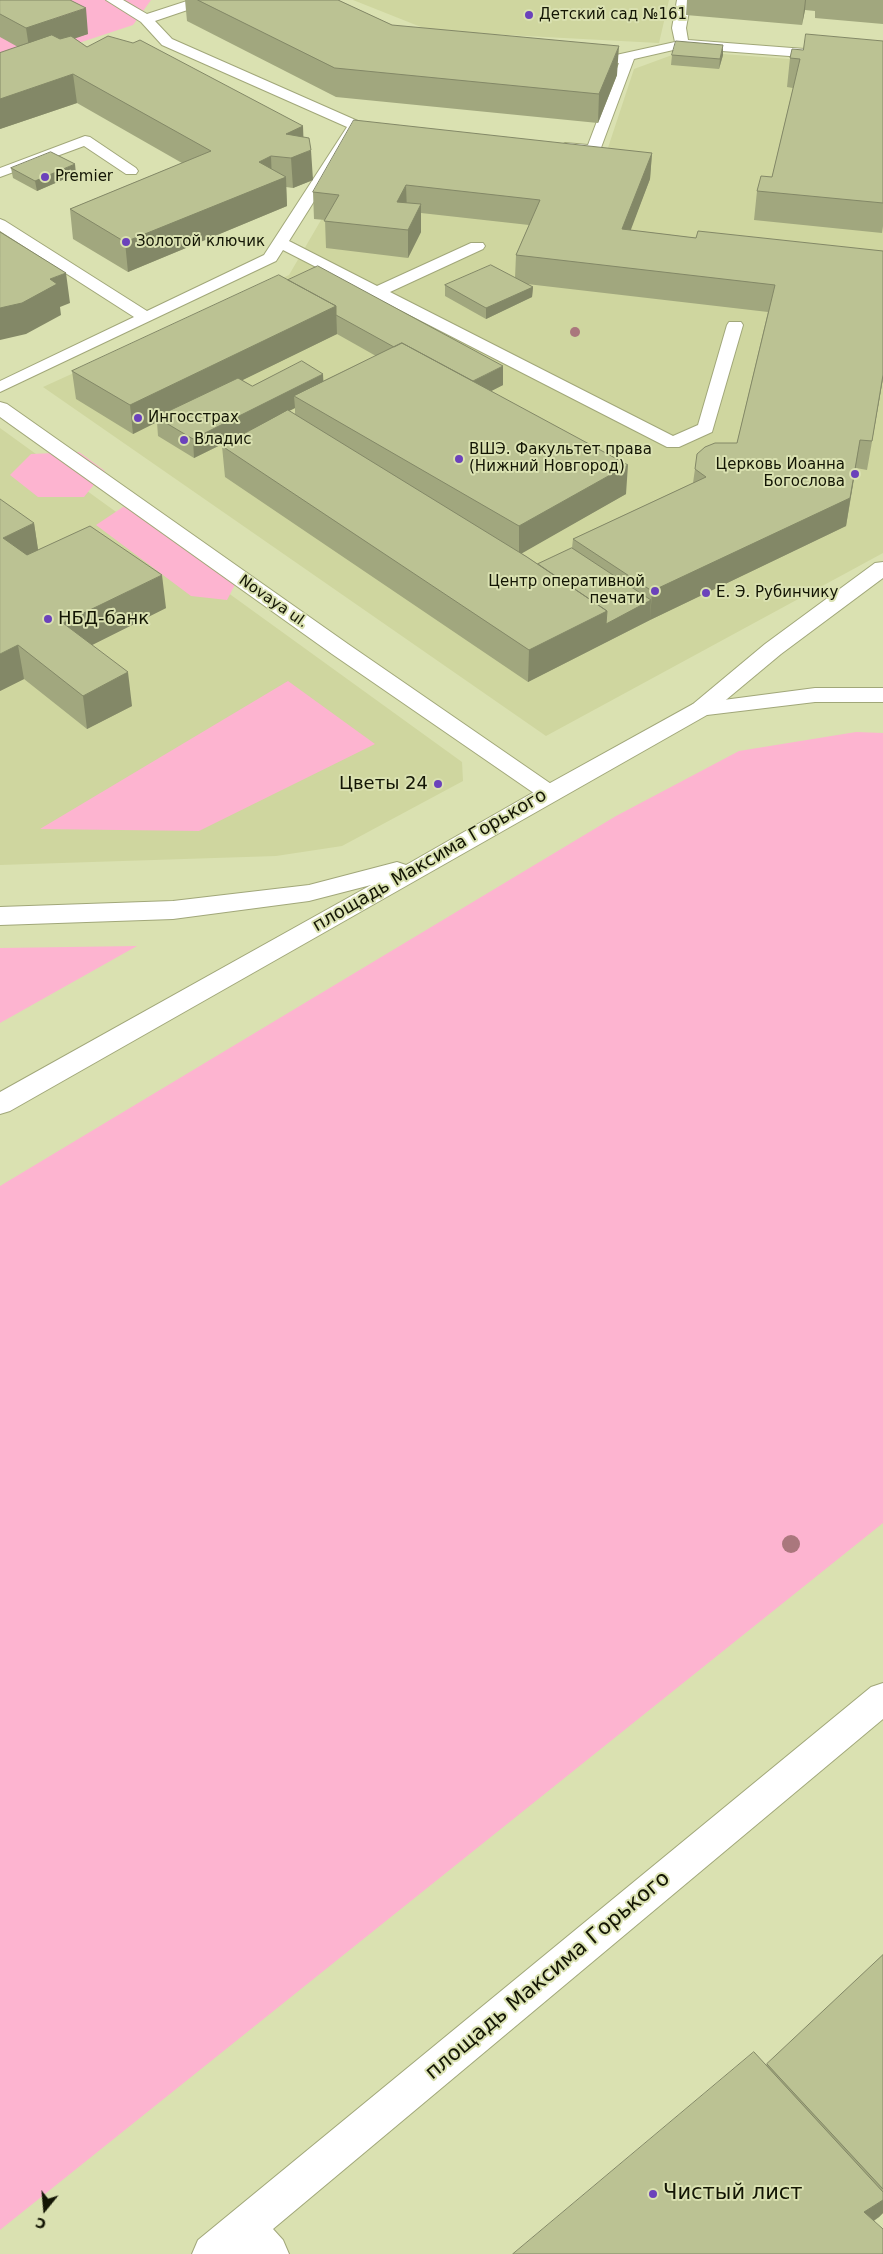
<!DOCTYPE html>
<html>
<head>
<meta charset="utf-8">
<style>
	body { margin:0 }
	#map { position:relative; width:883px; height:2254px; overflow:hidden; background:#dae1b1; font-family:"DejaVu Sans",sans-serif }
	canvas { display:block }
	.north { position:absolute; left:20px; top:2184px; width:50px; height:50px; -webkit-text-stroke:4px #dae1b1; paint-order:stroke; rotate:197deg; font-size:14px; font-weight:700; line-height:20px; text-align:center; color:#131504 }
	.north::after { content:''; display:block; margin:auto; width:18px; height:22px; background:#131504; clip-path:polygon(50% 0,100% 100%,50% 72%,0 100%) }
</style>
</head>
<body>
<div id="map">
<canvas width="883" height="2254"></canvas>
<div class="north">С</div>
</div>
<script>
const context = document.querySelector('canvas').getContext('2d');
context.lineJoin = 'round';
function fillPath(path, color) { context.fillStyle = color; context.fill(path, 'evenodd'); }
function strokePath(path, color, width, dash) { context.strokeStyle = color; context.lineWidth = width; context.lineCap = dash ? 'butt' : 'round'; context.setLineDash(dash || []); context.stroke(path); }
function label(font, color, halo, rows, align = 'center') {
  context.font = font + ' "DejaVu Sans",sans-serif'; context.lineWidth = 4; context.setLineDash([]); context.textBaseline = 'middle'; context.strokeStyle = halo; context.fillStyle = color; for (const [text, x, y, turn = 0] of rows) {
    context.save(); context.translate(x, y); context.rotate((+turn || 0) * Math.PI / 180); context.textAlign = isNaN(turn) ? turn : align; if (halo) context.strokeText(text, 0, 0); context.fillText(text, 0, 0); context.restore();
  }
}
const built = new Path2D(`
	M353 0H669L659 43 431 31Z
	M683 51 883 66V553L546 736 43 387 289 275 363 148 600 172 634 69Z
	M0 428 462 762 463 781 342 846 276 856 0 865Z`);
const green = new Path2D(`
	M0 0H151L133 25 0 69Z
	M79 452 105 471 84 497H38L10 475 31 454Z
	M123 507 160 511 242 571 227 600 191 596 96 525Z
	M288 681 375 744 199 831 40 829Z
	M856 732 883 733V1523L0 2230V1186L616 816 739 751Z
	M137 946 0 1023V948Z`);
const service = new Path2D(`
	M106 0H123L147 14 190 0H210L208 3 155 21 172 39 360 122 362 125 289 241 377 286 471 243H483L485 246 483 249 390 292 673 436 698 425 727 325 729 322H741L743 325 712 432 679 447H667L283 250 276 261 0 392V381L134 317 0 231V219L5 221 147 311 264 255 347 127 162 45 141 22Z
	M677 0H691L686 28 688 40 883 55V63L682 48 634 59 599 153 594 154 560 150 558 147 565 143 588 145 619 63C608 65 587 68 579 59L581 56 607 57 675 42 672 28Z
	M85 136 90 137 136 168 138 171 136 174H126L84 146 0 177V168Z`);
const minor = new Path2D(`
	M0 402 7 404 348 644 557 788 561 793 557 798 549 801 541 798 332 654 0 417Z
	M883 562V578L781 654 709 714 701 716 693 714 689 709 693 704 765 644 875 563Z`);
const secondary = new Path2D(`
	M815 688H883V702H815L707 715 10 1111 0 1114V1092L371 885 309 901 173 919 0 925V907L173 901 309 885 397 862 406 865 541 788 693 704Z
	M883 1683V1719L273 2229 283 2240 289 2254H192L198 2240 871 1687Z`);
const trees = [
	[575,332,5],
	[791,1544,9]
];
const wall = new Path2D(`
	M0 0 88 34 74 38 87 47 303 126V137L313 180 293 188 286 187 287 206 128 272 73 239 70 209 182 163 77 103 0 129V53L18 47 0 37Z
	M185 0H338L392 25 617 75 598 123 336 97 187 21Z
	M687 0H883V24L815 18V11L805 10 802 25 686 15Z
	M883 41V226L882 233 754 220 757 191 772 177 793 88 787 87 790 58 803 50Z
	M672 55H723L719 69 671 65Z
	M652 153 650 179 630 230 696 238 883 251V378L867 470 856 468 846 526 650 620 528 682 225 477 222 446 269 421 194 458 158 436 157 422 133 434 76 399 72 371 288 280 503 385 491 391 626 494 521 553 538 564 572 548 573 539 693 483 695 469 737 443 768 312 527 284 533 287 532 297 486 319 445 296V285L515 278 516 255 529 225 421 213V232L408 258 326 248 325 220 314 219 313 192ZM337 334 376 356 323 381 252 386 242 380ZM295 408V414L289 411Z
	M11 168 76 174 37 191 13 178Z
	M34 523 38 550 166 608 92 645 132 706 87 729 24 679 0 691Z
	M883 1955V2213L879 2217 874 2221 883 2254 766 2065 767 2064Z`);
const shadedWall = new Path2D(`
	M805 0H806L805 10 802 25Z
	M86 8 88 34 30 54 26 28Z
	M723 45V55L719 69 720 59Z
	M619 46 617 75 598 123 599 94Z
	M73 74 77 103 0 129V99Z
	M303 126 304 153 311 150 313 180 293 188 291 158 286 134Z
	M652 153 650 179 621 256 622 229Z
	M271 156 272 182 286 177 287 206 128 272 125 242 259 162Z
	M75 164 76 174 37 191 35 181Z
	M406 185 407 212 397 202Z
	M421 204V232L408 258V230Z
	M66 273 70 303 60 307 61 315 26 334 0 340V308L50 279Z
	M533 287 532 297 486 319V308Z
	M336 306 337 334 161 420 156 417 157 422 133 434 130 405Z
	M503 366V385L464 405V386Z
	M323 374 324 393 294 396 295 408 194 458 193 439Z
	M883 375V378L867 470 872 441Z
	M860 440 846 526 650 620 652 591Z
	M628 465 626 494 519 555V526Z
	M34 523 39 556 8 571 3 538Z
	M162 575 166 608 68 657 63 623Z
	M651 600 650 620 528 682 529 650 607 611Z
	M18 645 24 679 0 691V654Z
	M128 672 132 706 87 729 83 696Z
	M883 2200V2213L879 2217 856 2232 864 2212Z`);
const building = new Path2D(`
	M0 0H70L86 8 26 28 0 14Z
	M198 0H338L392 25 619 46 599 94 335 68Z
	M806 34 883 41V203L757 191 761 176 772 177 800 59 790 58 792 49 803 50Z
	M52 35 60 39 71 36 87 47 108 36 133 43 140 40 303 126 286 134 309 138 311 150 291 158 271 156 259 162 286 177 125 242 70 209 211 151 73 74 0 99V53Z
	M676 41 723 45 720 59 672 55Z
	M354 120 652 153 622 229 696 238 698 231 883 251V375L872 441 860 440 850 498 652 591 573 539 706 477 695 469 697 454 705 447 715 443H737L775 285 516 255 540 200 406 185 397 202 421 204 408 230 324 221 339 195 313 192Z
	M51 152 75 164 35 181 11 168Z
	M0 232 66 273 50 279 57 284 22 303 0 308Z
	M491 265 533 287 486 308 445 285Z
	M318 266 503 366 473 381 402 343 394 347 336 315V306L288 280Z
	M279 275 336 306 130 405 72 371Z
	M402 343 628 465 519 526 294 396Z
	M302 361 323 374 193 439 156 417 238 378 252 386Z
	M288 410 527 557 607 611 529 650 222 446Z
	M0 499 34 523 3 538 27 555 90 526 162 575 63 623 128 672 83 696 18 645 0 654Z
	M572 548 651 600 606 624 607 611 538 564Z
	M883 1955V2189L767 2064Z
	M754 2052 883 2192V2200L864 2212 883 2229V2254H513Z`);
const markers = [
	[529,15,5,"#6b42bb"],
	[45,177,5,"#6b42bb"],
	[126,242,5,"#6b42bb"],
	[138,418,5,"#6b42bb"],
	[184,440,5,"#6b42bb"],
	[459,459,5,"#6b42bb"],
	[855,474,5,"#6b42bb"],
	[655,591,5,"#6b42bb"],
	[706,593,5,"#6b42bb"],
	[48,619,5,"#6b42bb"],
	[438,784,5,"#6b42bb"],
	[653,2194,5,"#6b42bb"]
];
const farPoinames = [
	["Детский сад №161",539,15],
	["Premier",55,177],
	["Золотой ключик",136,242],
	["Ингосстрах",148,418],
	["Владис",194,440],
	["ВШЭ. Факультет права",469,450],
	["(Нижний Новгород)",469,467],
	["Церковь Иоанна",845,465,"right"],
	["Богослова",845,482,"right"],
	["Центр оперативной",645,582,"right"],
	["печати",645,599,"right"],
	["Е. Э. Рубинчику",716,593]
];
const farStreetnames = [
	["Novaya ul.",273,602,35]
];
const poiNames = [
	["НБД-банк",58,619],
	["Цветы 24",428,784,"right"]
];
const streetNames = [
	["площадь Максима Горького",430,861,-30]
];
const nearStreetnames = [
	["площадь Максима Горького",548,1976,-40]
];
const nearPoinames = [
	["Чистый лист",663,2194]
];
fillPath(built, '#cfd69f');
fillPath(green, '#fdb4d0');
strokePath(service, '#a1a779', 2);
strokePath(minor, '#a1a779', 2);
strokePath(secondary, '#a1a779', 2);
fillPath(service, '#fff');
fillPath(minor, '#fff');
fillPath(secondary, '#fff');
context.fillStyle = '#aa777d';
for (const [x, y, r] of trees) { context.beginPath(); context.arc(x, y, r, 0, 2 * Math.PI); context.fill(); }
fillPath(wall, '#a1a77e');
fillPath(shadedWall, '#838867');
fillPath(building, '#bbc293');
strokePath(building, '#838867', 1);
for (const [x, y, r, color] of markers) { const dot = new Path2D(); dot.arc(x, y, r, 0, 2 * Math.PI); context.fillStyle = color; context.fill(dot); strokePath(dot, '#dae1b1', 2); }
label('15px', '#131504', '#dae1b1', farPoinames, 'left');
label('15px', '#131504', '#dae1b1', farStreetnames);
label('18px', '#131504', '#dae1b1', poiNames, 'left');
label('18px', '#131504', '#dae1b1', streetNames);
label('21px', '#131504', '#dae1b1', nearStreetnames);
label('21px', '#131504', '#dae1b1', nearPoinames, 'left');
</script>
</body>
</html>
